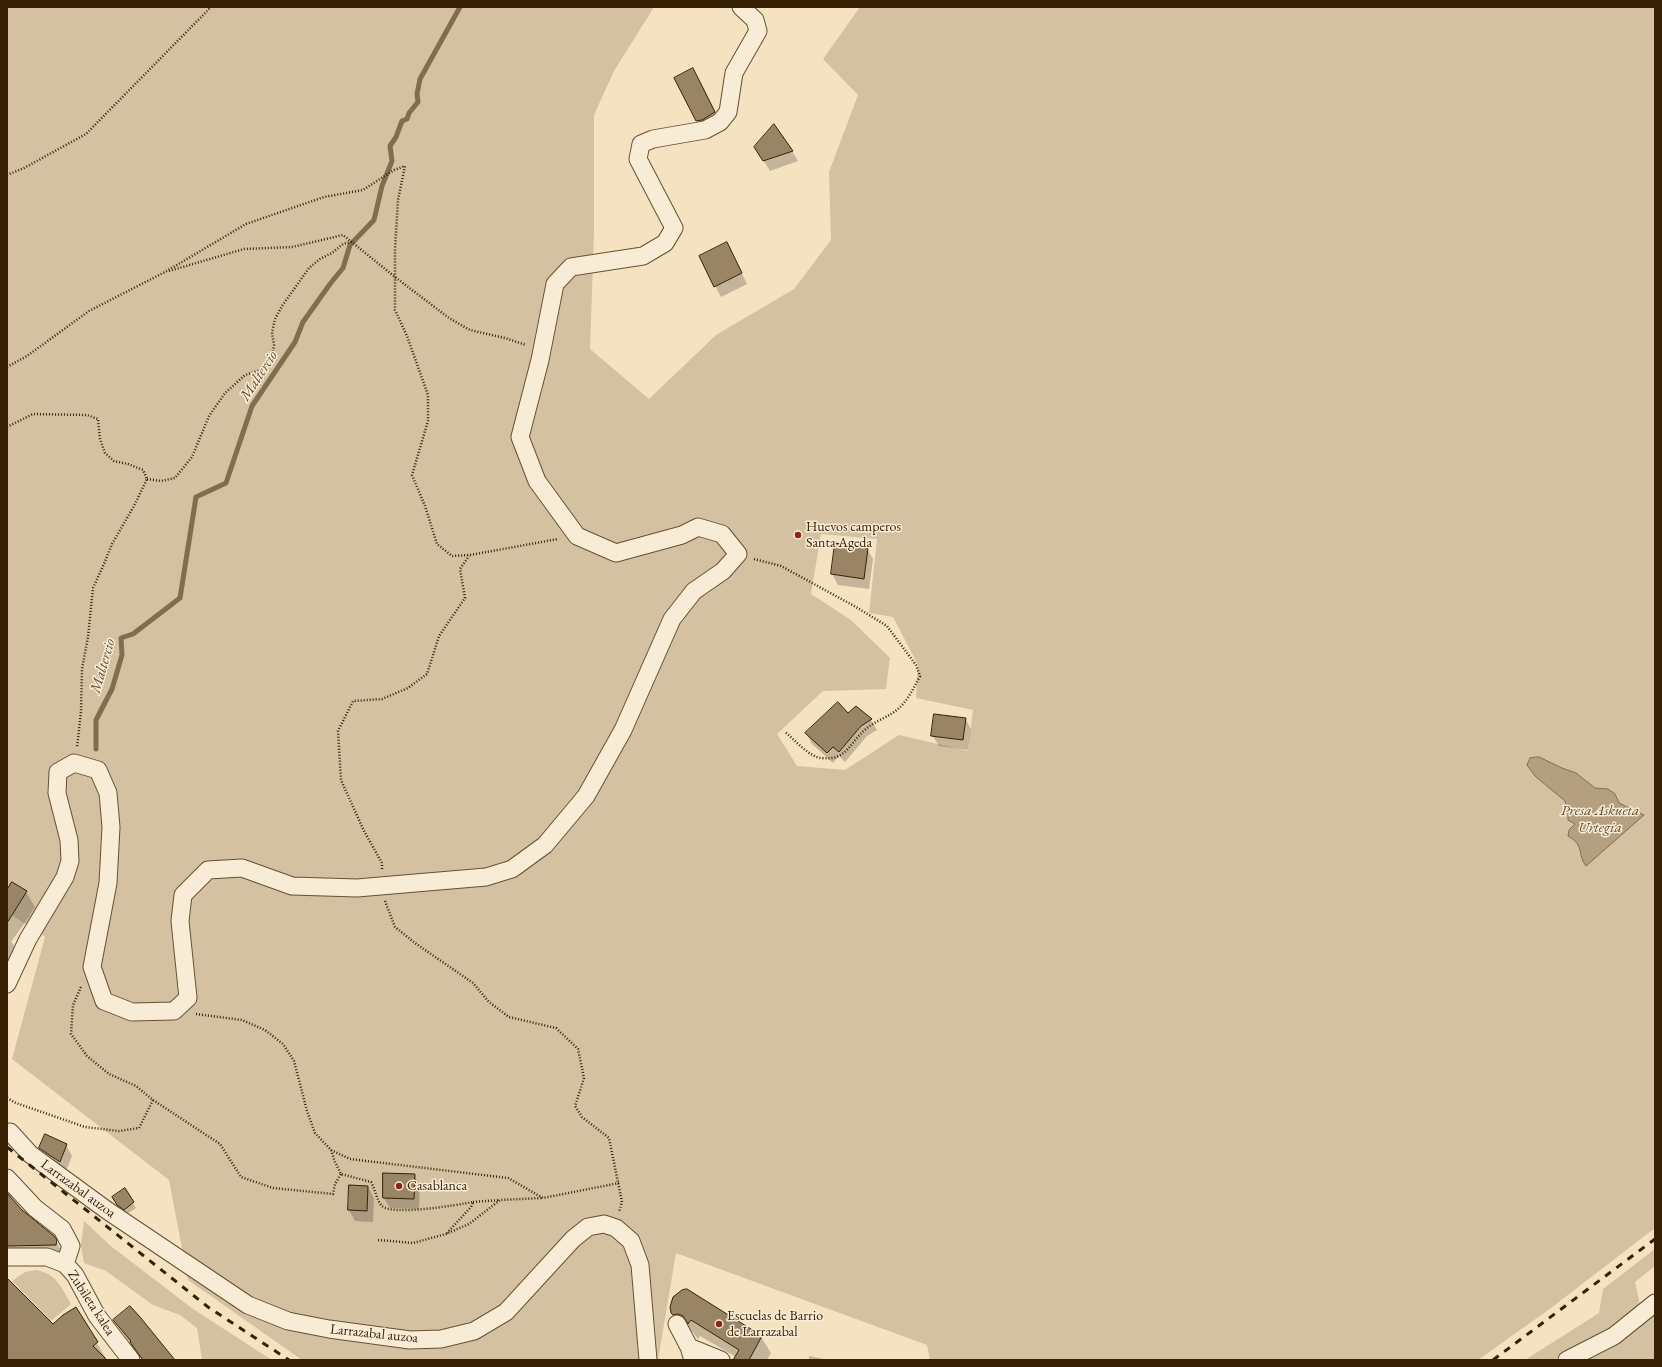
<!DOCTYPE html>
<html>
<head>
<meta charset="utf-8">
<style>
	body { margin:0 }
	#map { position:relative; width:1662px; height:1367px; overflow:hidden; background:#f4e2c1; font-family:"EB Garamond",serif }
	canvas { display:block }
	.frame { position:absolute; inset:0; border:8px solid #372003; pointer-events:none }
</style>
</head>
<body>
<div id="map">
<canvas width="1662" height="1367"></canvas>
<div class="frame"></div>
</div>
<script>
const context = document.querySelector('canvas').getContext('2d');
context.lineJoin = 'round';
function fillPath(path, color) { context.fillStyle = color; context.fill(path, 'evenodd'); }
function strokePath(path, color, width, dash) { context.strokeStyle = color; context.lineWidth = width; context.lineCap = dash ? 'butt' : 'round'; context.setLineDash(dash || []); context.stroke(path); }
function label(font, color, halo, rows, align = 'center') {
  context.font = font + ' "EB Garamond",serif'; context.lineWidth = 3; context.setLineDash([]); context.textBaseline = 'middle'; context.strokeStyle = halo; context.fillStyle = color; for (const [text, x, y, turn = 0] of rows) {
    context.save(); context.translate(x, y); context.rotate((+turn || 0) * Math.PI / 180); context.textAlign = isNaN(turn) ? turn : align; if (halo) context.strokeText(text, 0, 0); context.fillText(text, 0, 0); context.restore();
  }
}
const green = new Path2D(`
	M7 7H654L614 71 594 115V234L590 349 649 399 716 335 794 289 831 240 829 172 858 95 823 59 860 7H1655V1228L1551 1308 1478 1360H930L927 1345 676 1253 658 1360H302L188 1280 169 1180 12 1059 45 937 7 912ZM821 534 877 539 869 613 893 617 918 665 916 698 973 710 968 751 899 735 845 770 797 766 777 734 823 691 886 689 890 658 851 620 811 594Z
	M84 1221 112 1247 193 1309 272 1360H201L202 1359 197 1328 180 1315 153 1305 106 1271 84 1263 81 1245Z
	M1655 1249V1266L1635 1282 1640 1305 1605 1333 1553 1360H1525L1599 1313 1603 1289Z
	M36 1270C57 1274 61 1287 71 1304L51 1321 12 1281 25 1272Z
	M1655 1306V1360H1575Z`);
const water = new Path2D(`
	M1539 757 1562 768 1576 773 1595 788 1608 789 1615 794 1619 803 1644 815 1586 866C1577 854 1585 846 1568 836L1569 830 1575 824 1568 820V810L1565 801 1535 776 1527 765 1530 758Z`);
const shadow = new Path2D(`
	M675 78 699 79 721 123 703 132Z
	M792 151 798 161 770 171 762 158Z
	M732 254 747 284 721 297 700 256Z
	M867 549 873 559 869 589 838 585 832 574Z
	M856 707 871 720 877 730 867 736 845 762 839 756 833 763 812 744 806 733 848 715Z
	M965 718 971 729 968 750 939 746 932 735Z
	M7 892H26L35 907 29 917 11 942 13 944 22 959 7 989Z
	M66 1145 72 1156 66 1171 47 1159 40 1148Z
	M414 1175 420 1185 419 1209 390 1208 384 1198Z
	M350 1186 368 1187 374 1198 373 1222 355 1221 349 1210Z
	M124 1189 136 1208 127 1214 121 1210 113 1197Z
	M7 1195 22 1211 53 1236 66 1259 7 1263Z
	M7 1279 53 1325 75 1308 107 1360H7Z
	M671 1307 761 1337 771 1353 767 1360H734L736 1357 700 1336 698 1339 692 1331 687 1330 683 1331Z
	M114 1321 174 1360H142Z
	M809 1356 828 1360H809Z`);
const stream = new Path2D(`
	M96 749V720L112 689 122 655 121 638 133 634 180 598 196 497 226 483 252 406 295 342 303 322 330 284 343 268 350 245 374 220 382 186 392 161 390 146 396 137 402 121 407 119 409 113 418 102 417 94 420 79 460 7`);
const building = new Path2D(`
	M693 68 715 112 702 120 696 121 674 78Z
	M774 124 793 151 763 161 754 147Z
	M727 242 742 273 714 287 699 256Z
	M835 543 868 548 864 579 831 574Z
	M838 702 848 713 856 706 872 719 861 726 839 752 833 747 827 753 805 733Z
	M934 714 966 718 963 740 931 736Z
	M12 882 27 891 7 923V890Z
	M45 1134 67 1144 60 1162 39 1148Z
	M383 1173 415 1174 414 1199 383 1198Z
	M349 1185 368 1186 367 1211 348 1210Z
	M125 1188 134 1202 124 1210 117 1205 112 1197Z
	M7 1193 22 1210 54 1236 57 1240 56 1245 7 1246Z
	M7 1278 53 1324 63 1315 76 1307 98 1342 93 1346 107 1360H7Z
	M687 1289 762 1336 749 1360H733L739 1350 691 1320 688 1324 683 1316 678 1314 673 1315 671 1313 670 1307 673 1297 682 1290Z
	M130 1306 140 1317 175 1360H143L130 1342 131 1341 113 1320Z`);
const path = new Path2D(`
	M7 175 24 168 86 134 211 7
	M169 271 244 249 292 247 343 235 395 277 449 318 470 330 505 338 526 345
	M7 367 27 356 89 311 165 272 246 224 324 197 363 190 394 170 405 166 398 200 395 249V310L407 336 428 395V421L412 475 425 506 437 544 452 556 470 555 558 539
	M7 427 33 414 87 415 98 419 100 439 105 453 114 461 128 464 143 470 147 479 134 506 112 544 104 564 93 588 88 637 82 669 81 711 77 748
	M147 479 161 481 175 478 192 457 209 416 225 393 245 375 258 371 271 362 274 345 272 332 275 319 282 306 309 268 320 259 332 253 343 244 351 242
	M754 559 781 566 856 607 887 626 916 665 920 676C912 691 906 705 891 714 883 719 872 723 865 730 849 743 847 761 822 758 810 758 794 739 785 732
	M382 869V863L364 831 341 780 338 731 353 701 382 699 408 688 427 674 439 636 465 598 460 569 469 556
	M385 901 395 927 415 943 473 983 489 1002 509 1017 556 1028 578 1049 584 1078 575 1106 582 1117 609 1138 622 1202 619 1212
	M196 1014 242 1020 265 1030 283 1044 294 1061 307 1111 315 1133 331 1150 350 1159 508 1178 543 1198 619 1183
	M7 1098 16 1103 85 1127 119 1131 139 1128 153 1100 136 1086 109 1074 87 1056 71 1034 73 1005 81 987
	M153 1100 220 1144 241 1177 273 1188 333 1194 335 1184 341 1174
	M331 1150 335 1162 341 1174 371 1182C375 1189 377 1201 382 1206 393 1216 457 1205 473 1202L471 1207 446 1234
	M473 1202 500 1200
	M378 1240 413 1243 446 1234 469 1224 500 1200 542 1198`);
const minor = new Path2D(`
	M7 984 28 939 65 877 70 861 69 840 57 793 58 772 74 763 98 770 108 793 111 827 108 883 92 967 104 1001 132 1012 174 1011 188 998 180 921 183 895 208 870 242 868 292 886 357 888 486 877 512 869 545 845 586 796 623 730 672 619 694 591 723 571 738 554 722 534 698 527 682 535 616 553 577 536 537 481 520 437 540 360 555 284 571 267 643 256 665 243 674 228 638 159 641 144 653 139 705 130 720 122 728 112 734 73 758 31 755 20 741 7
	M10 1132 30 1154 108 1211 248 1305 288 1321 329 1329 410 1340 441 1339 474 1331 506 1312 573 1239 588 1227 604 1224 616 1228 631 1241 640 1265 648 1360
	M7 1178 35 1208 62 1229 71 1246 65 1264
	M7 1257H47L65 1264 75 1275 97 1316 131 1360
	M677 1324 689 1347 693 1360
	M689 1347 721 1360
	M1567 1360 1614 1336 1655 1303`);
const rail = new Path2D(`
	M7 1147 208 1307 289 1360
	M1493 1360 1655 1239`);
const markers = [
	[798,535,4,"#8f2418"],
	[399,1186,4,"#8f2418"],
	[719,1324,4,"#8f2418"]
];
const poiNames = [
	["Huevos camperos",806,527],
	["Santa Ageda",806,543],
	["Casablanca",407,1186],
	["Escuelas de Barrio",727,1316],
	["de Larrazabal",727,1332]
];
const streetNames = [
	["Larrazabal auzoa",78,1189,36],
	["Zubileta kalea",91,1303,57],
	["Larrazabal auzoa",374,1334,6]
];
const waterNames = [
	["Maltercio",259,376,-57],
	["Maltercio",103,666,-74],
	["Presa Askueta",1600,811],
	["Urtegia",1600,828]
];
fillPath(green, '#d4c1a1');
fillPath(water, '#b4a080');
strokePath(water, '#826d4e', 1);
fillPath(shadow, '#0003');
strokePath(stream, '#826d4e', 5);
fillPath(building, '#998566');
strokePath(building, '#372003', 1);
strokePath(minor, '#665032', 19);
strokePath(path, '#372003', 2.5, [1, 2]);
strokePath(minor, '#f8ecd7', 17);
strokePath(rail, '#372003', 3, [7, 7]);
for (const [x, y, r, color] of markers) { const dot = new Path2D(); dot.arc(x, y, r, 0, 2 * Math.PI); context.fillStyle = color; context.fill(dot); strokePath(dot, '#f8ecd7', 1.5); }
label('14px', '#372003', '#f8ecd7', poiNames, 'left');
label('14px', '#372003', '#f8ecd7', streetNames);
label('italic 15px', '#634d2f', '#f8ecd7', waterNames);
</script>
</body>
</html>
